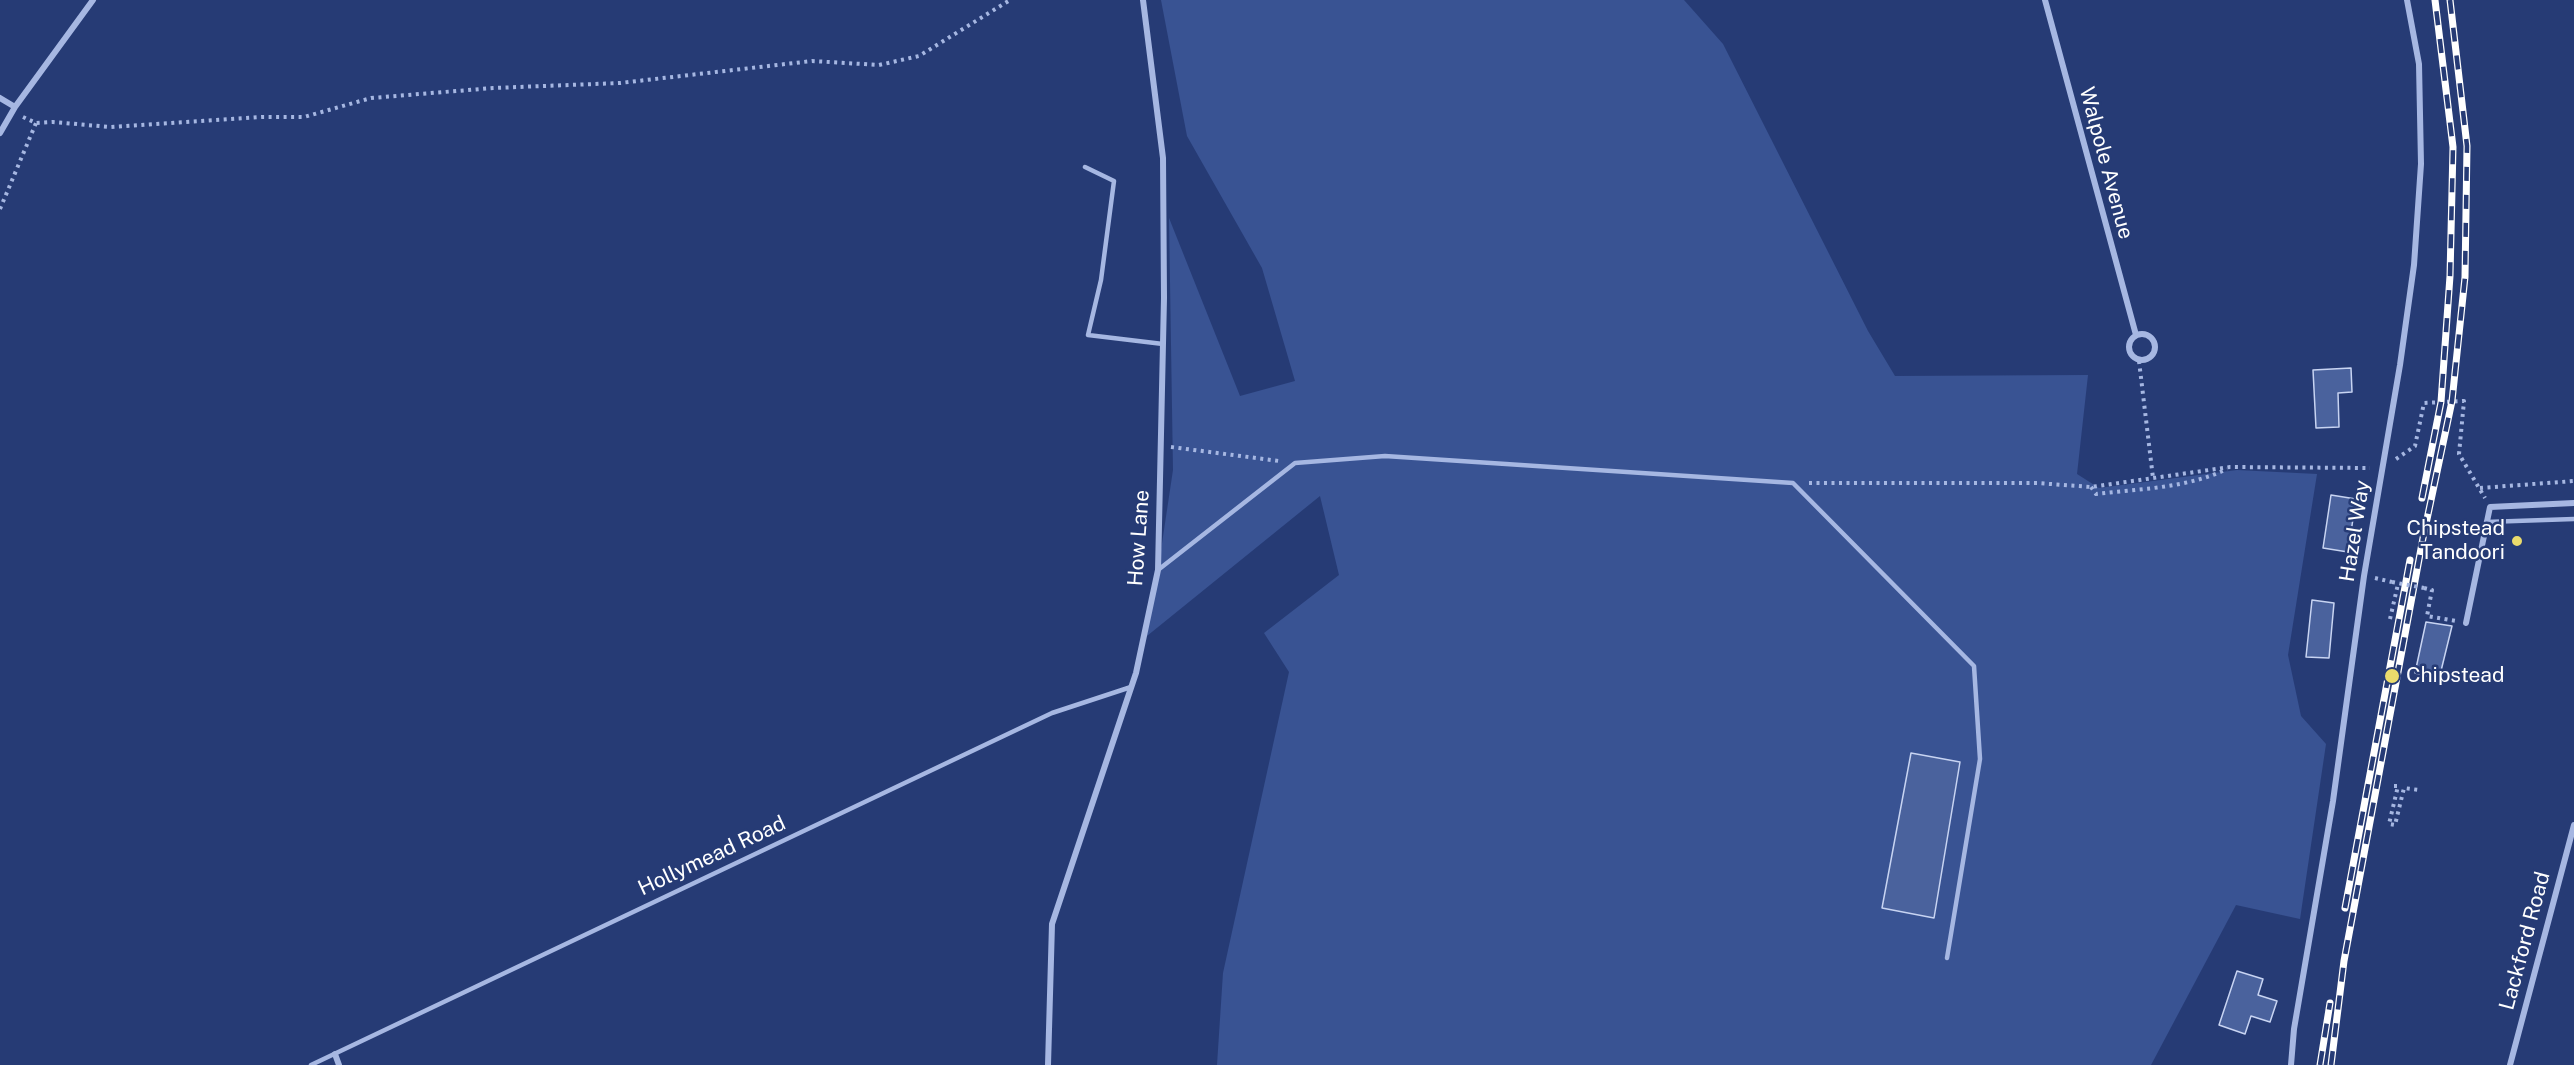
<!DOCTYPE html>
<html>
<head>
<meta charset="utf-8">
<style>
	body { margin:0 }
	canvas { display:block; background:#263b75 }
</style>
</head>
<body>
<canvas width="2574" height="1065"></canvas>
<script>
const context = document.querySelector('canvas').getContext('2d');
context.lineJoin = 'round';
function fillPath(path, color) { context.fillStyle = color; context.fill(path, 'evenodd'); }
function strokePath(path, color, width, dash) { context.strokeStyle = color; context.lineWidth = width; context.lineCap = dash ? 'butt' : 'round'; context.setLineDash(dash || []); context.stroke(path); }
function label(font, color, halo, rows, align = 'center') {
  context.font = font + ' "Public Sans",sans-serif'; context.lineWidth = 5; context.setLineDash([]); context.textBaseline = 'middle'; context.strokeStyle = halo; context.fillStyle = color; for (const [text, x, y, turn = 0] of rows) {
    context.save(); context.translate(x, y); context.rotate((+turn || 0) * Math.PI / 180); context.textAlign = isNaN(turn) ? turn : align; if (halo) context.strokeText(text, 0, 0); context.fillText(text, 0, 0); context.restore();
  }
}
const green = new Path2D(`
	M1161 0H1684L1723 44 1868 331 1895 376 2088 375 2077 474 2099 488 2237 470 2317 474 2288 655 2301 716 2326 744 2300 919 2236 905 2151 1065H1217L1223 973 1289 672 1264 633 1339 575 1320 496 1142 640 1158 570 1173 470 1169 218 1240 396 1295 381 1262 268 1187 136Z`);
const building = new Path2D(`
	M2351 368 2352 392 2338 393 2339 427 2316 428 2313 370Z
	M2331 495 2356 499 2348 552 2323 548Z
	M2312 600 2334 603 2329 658 2306 657Z
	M2426 622 2452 626 2439 679 2415 673Z
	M1911 753 1960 762 1934 918 1882 908Z
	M2237 971 2263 979 2258 995 2277 1001 2270 1022 2251 1016 2245 1034 2219 1025Z`);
const path = new Path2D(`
	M23 117 36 123 53 122 110 127 262 117H304L371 98 493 88 620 83 812 61 879 65 919 56 1010 0
	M0 209 36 123
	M2139 361 2153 478
	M1171 447 1279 461
	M2396 459 2415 446 2424 403 2464 401 2459 454 2485 498
	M1809 483H2037L2091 487 2230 467 2370 468
	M2091 487 2096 494C2139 489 2188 488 2227 469
	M2480 488 2574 481
	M2375 578 2392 582
	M2424 588 2432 590 2427 616 2456 621
	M2390 619 2398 584
	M2394 786H2398L2389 824 2395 825 2404 788 2419 790`);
const lane = new Path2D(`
	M1085 167 1114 181 1101 280 1088 335 1163 344
	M2486 522 2574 519
	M1158 570 1295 463 1385 456 1793 483 1974 666 1980 759 1947 958
	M311 1065 1052 713 1131 687`);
const street = new Path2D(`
	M2045 0 2136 335
	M0 98 15 107
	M0 133 15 107 93 0
	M2129 347a13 13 0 1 1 26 0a13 13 0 1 1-26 0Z
	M2466 623 2490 507 2574 503
	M335 1054 339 1065
	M1048 1065 1052 924 1136 673 1158 570 1164 298 1163 158 1143 0
	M2291 1065 2294 1029 2333 801 2364 576 2400 365 2414 265 2421 164 2419 64 2407 0
	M2510 1065 2574 825`);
const rail = new Path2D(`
	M2422 498 2441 402 2450 276 2453 147 2435 0
	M2345 908 2410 560
	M2320 1065 2330 1003
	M2331 1065 2344 961 2423 538 2452 401 2465 277 2467 146 2450 0`);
const pathBridge = new Path2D(`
	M2392 582 2424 588`);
const markers = [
	[2517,541,6,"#eadb6c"],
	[2392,676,8,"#eadb6c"]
];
const streetNames = [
	["Walpole Avenue",2106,163,75],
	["Hazel Way",2355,531,-81],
	["How Lane",1139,538,-86],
	["Hollymead Road",712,856,-25],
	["Lackford Road",2525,941,-75]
];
const poiNames = [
	["Chipstead",2505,529],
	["Tandoori",2505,553],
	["Chipstead",2406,676,"left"]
];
fillPath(green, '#395393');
fillPath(building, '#4a629d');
strokePath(building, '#c8d4f2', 1.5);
strokePath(path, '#a6b7e2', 4, [3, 4.5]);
strokePath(lane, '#a6b7e2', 4.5);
strokePath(street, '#a6b7e2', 6);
strokePath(rail, '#fff', 7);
strokePath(rail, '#263b75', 4.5, [14]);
strokePath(pathBridge, '#a6b7e2', 4, [3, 4.5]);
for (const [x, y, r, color] of markers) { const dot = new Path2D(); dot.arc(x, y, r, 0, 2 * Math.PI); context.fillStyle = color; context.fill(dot); strokePath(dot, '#263b75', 2); }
label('21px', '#fff', '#263b75', streetNames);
label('21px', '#fff', '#263b75', poiNames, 'right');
</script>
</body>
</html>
